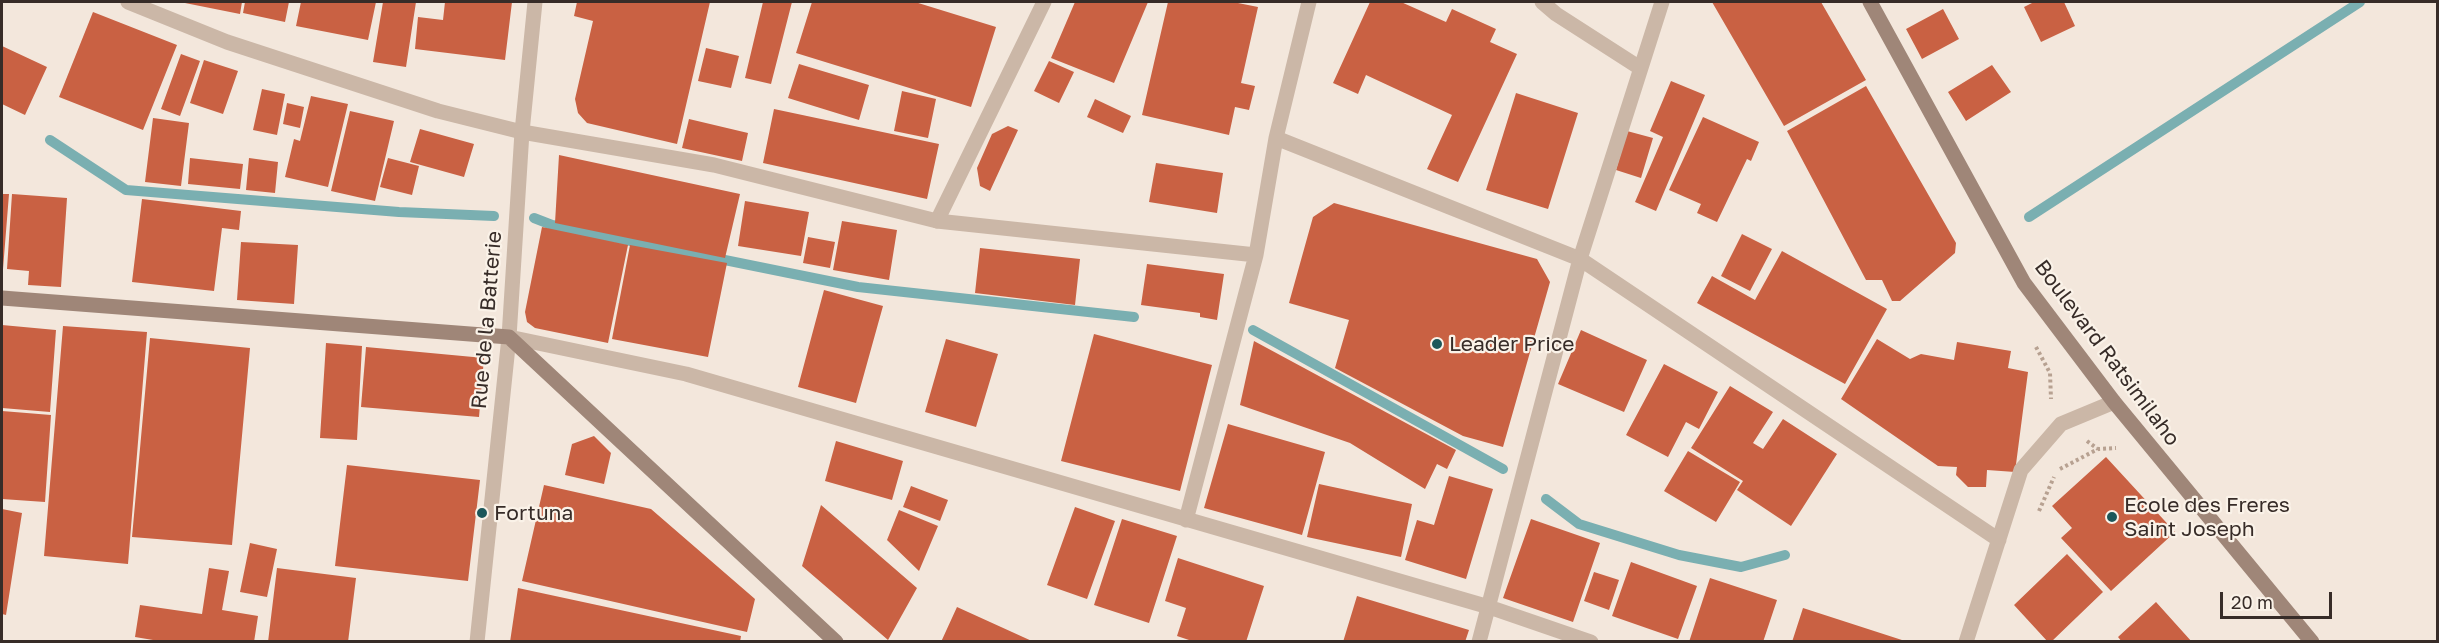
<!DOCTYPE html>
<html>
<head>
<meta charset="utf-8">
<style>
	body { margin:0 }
	#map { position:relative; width:2439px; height:643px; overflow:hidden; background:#f3e7dc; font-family:"Golos Text",sans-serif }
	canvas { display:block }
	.frame { position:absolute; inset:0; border:3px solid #372c28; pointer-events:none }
	.scale { position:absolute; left:2220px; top:592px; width:112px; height:27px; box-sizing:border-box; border:3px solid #372c28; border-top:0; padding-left:8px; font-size:18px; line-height:21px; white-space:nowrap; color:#372c28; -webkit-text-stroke:4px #faf2e8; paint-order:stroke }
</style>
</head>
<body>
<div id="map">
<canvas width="2439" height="643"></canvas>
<div class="frame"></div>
<div class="scale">20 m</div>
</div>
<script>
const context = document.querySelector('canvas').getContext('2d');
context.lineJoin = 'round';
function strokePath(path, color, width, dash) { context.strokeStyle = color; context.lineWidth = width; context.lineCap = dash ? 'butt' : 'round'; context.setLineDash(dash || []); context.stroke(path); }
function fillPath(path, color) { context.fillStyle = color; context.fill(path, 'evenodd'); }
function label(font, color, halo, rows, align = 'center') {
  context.font = font + ' "Golos Text",sans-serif'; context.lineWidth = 4.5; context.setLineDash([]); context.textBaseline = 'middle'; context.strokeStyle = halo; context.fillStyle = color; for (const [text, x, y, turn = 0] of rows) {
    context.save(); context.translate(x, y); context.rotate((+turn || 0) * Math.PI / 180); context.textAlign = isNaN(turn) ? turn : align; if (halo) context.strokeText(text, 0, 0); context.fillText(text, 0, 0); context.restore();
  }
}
const stream = new Path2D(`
	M50 140 126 190 399 212 494 216
	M2029 217 2360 2
	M534 218 552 225 858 287 1134 317
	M1253 330 1503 469
	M1546 499 1579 524 1679 555 1741 567 1785 555`);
const building = new Path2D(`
	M180 2H242L240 14Z
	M245 2H289L285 22 243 13Z
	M301 2H376L368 40 296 26Z
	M383 2H416L406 67 373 62Z
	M445 2H512L505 60 415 49 418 17 443 20Z
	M577 2H710L677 144 587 123 578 113 575 99 593 21 574 16Z
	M763 2H792L771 84 745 78Z
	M812 2H915L996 27 971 107 796 53Z
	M1075 2H1148L1114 83 1051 58Z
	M1168 2H1233L1258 7 1241 83 1255 86 1249 110 1235 107 1229 135 1142 115Z
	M1370 2H1401L1446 22 1452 9 1496 29 1490 42 1517 54 1458 182 1427 169 1452 115 1366 75 1358 94 1333 83Z
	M1712 2H1821L1866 80 1784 126Z
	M2034 2H2064L2075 26 2041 42 2024 7Z
	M1943 9 1959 39 1922 59 1906 29Z
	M93 12 177 45 143 130 59 97Z
	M2 46 47 67 25 115 2 104Z
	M706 48 739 56 731 88 698 81Z
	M181 54 200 61 180 116 161 109Z
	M204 60 238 71 223 114 190 103Z
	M1049 61 1074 72 1059 103 1034 91Z
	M799 64 869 85 859 120 788 98Z
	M1992 65 2011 92 1966 121 1948 92Z
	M1671 81 1705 95 1656 211 1635 202 1663 137 1650 131Z
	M1866 86 1956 243 1955 253 1900 301H1892L1882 280H1866L1787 131Z
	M262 89 285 94 277 135 253 130Z
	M902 91 936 99 928 138 894 131Z
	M1516 93 1578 113 1548 209 1486 190Z
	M311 96 348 104 328 187 285 177 294 139 300 141Z
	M1095 99 1131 116 1123 133 1087 117Z
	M287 103 304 107 300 128 283 124Z
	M774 109 939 144 927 199 763 163Z
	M350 111 394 121 375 201 331 191Z
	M1703 117 1759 142 1751 161 1747 159 1717 222 1697 213 1701 204 1669 190Z
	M153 118 189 123 181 186 145 182Z
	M689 119 748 133 742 161 682 148Z
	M1008 126 1018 130 990 191 980 186 977 168 992 134Z
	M420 129 474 144 464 177 410 162Z
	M1627 131 1653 138 1641 178 1616 170Z
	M559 155 740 194 725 258 555 223Z
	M190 158 243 164 240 189 188 184Z
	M249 158 278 162 275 193 246 190Z
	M388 158 419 166 412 195 380 187Z
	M1156 163 1223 173 1217 213 1149 202Z
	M2 194H9L3 269H2Z
	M12 194 67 198 61 287 28 285 29 271 7 269Z
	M142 199 241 211 239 230 222 228 214 291 132 282Z
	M745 201 809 212 801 256 738 246Z
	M1334 203 1537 259 1550 282 1503 447 1463 436 1335 368 1349 320 1289 303 1313 217Z
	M842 221 897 230 889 280 833 270Z
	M542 227 628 245 608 343 535 328 527 322 525 312Z
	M1742 234 1772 249 1750 291 1721 276Z
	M808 237 835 242 830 268 803 263Z
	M241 242 298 245 294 304 237 300Z
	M630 245 727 263 708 357 612 339Z
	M980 248 1080 259 1075 305 975 293Z
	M1782 251 1887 309 1845 384 1697 303 1712 276 1755 300Z
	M1147 264 1224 274 1217 320 1200 317V313L1141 305Z
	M824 290 883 306 856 403 798 387Z
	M2 325 56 330 50 412 2 408Z
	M63 326 147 332 128 564 44 556Z
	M1581 330 1647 360 1624 412 1558 384Z
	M1094 334 1212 365 1180 491 1061 461Z
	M150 338 250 348 232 545 132 537Z
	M946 339 998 354 976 427 925 412Z
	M1877 339 1910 359 1921 354 1954 360 1957 342 2011 351 2008 368 2028 372 2015 472 1987 470 1986 487H1968L1956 475 1957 467 1938 466 1841 399Z
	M1254 341 1456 450 1447 469 1437 464 1425 489 1350 443 1240 405Z
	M326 343 362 346 357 440 320 438Z
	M366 347 484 358 479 417 361 407Z
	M1664 364 1718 392 1699 429 1686 422 1668 457 1626 435Z
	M1730 386 1773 412 1753 443 1763 449 1749 470 1783 419 1837 454 1791 526 1737 490 1743 481 1691 448Z
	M2 411 51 415 45 502 2 499Z
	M1228 424 1325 452 1302 535 1204 508Z
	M594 436 611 453 604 484 565 475 572 444Z
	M836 441 903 461 892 500 825 481Z
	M1688 451 1740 482 1716 522 1664 491Z
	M2106 457 2175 532 2111 591 2061 538 2072 528 2052 506Z
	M347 465 480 480 468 581 335 566Z
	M1449 476 1493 489 1466 579 1405 560 1417 520 1434 525Z
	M1319 484 1412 504 1401 557 1307 537Z
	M544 485 651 509 755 599 747 632 522 581Z
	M911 486 948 500 940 521 903 507Z
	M821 505 917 588 888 640 802 566Z
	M1075 507 1115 521 1087 599 1047 585Z
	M2 509 22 513 6 615 2 614Z
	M899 510 938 526 919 571 887 540Z
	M1122 519 1177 536 1149 623 1094 605Z
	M1531 519 1600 543 1573 622 1503 598Z
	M250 543 277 549 267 597 240 592Z
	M2067 554 2103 592 2051 642H2048L2014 605Z
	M1178 558 1264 586 1246 642H1195L1177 636 1186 608 1165 601Z
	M1631 562 1697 586 1678 639 1612 616Z
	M209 568 229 571 222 610 258 616 254 642H165L135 637 140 605 202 614Z
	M277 568 356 578 348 642H268Z
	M1594 572 1619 580 1609 610 1584 601Z
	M1710 578 1777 600 1763 642H1689Z
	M518 588 741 636 740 642H510Z
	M1357 596 1469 630 1465 642H1343Z
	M2156 602 2192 642H2122L2118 637Z
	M957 607 1034 642H941Z
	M1803 608 1905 641V642H1792Z`);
const path = new Path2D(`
	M2036 347 2050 373 2051 399
	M2087 441 2098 449
	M2060 469 2098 449 2116 448
	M2039 511 2054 477`);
const lane = new Path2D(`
	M937 221 1044 2`);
const street = new Path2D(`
	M128 2 227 42 438 111 522 132 714 165 937 221 1256 255
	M1542 2 1556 14 1640 68
	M1276 138 1580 259 1999 540
	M509 337 686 374 1489 607 1591 642
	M1186 520 1256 255 1276 138 1309 2
	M477 642 509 337 522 132 535 2
	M1479 642 1580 259 1662 2
	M1966 642 2021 470 2061 424 2114 402`);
const secondary = new Path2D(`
	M1870 2 2024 283 2114 402 2312 642
	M2 298 509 337 836 642`);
const markers = [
	[1437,344,6,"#1c575a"],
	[482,513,6,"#1c575a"],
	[2112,517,6,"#1c575a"]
];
const streetNames = [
	["Rue de la Batterie",487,320,-85],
	["Boulevard Ratsimilaho",2107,353,53]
];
const poiNames = [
	["Leader Price",1449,344],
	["Ecole des Freres",2124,505],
	["Saint Joseph",2124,529],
	["Fortuna",494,513]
];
strokePath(stream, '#7aafb1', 10);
fillPath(building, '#c96143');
strokePath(path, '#b7a191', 4, [3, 3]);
strokePath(lane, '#cbb7a7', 15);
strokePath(street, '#cbb7a7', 15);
strokePath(secondary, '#9f8678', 15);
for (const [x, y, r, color] of markers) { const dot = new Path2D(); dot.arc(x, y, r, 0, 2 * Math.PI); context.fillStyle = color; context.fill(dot); strokePath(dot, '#faf2e8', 2); }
label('21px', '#372c28', '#faf2e8', streetNames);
label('21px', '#372c28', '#faf2e8', poiNames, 'left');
</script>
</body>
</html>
